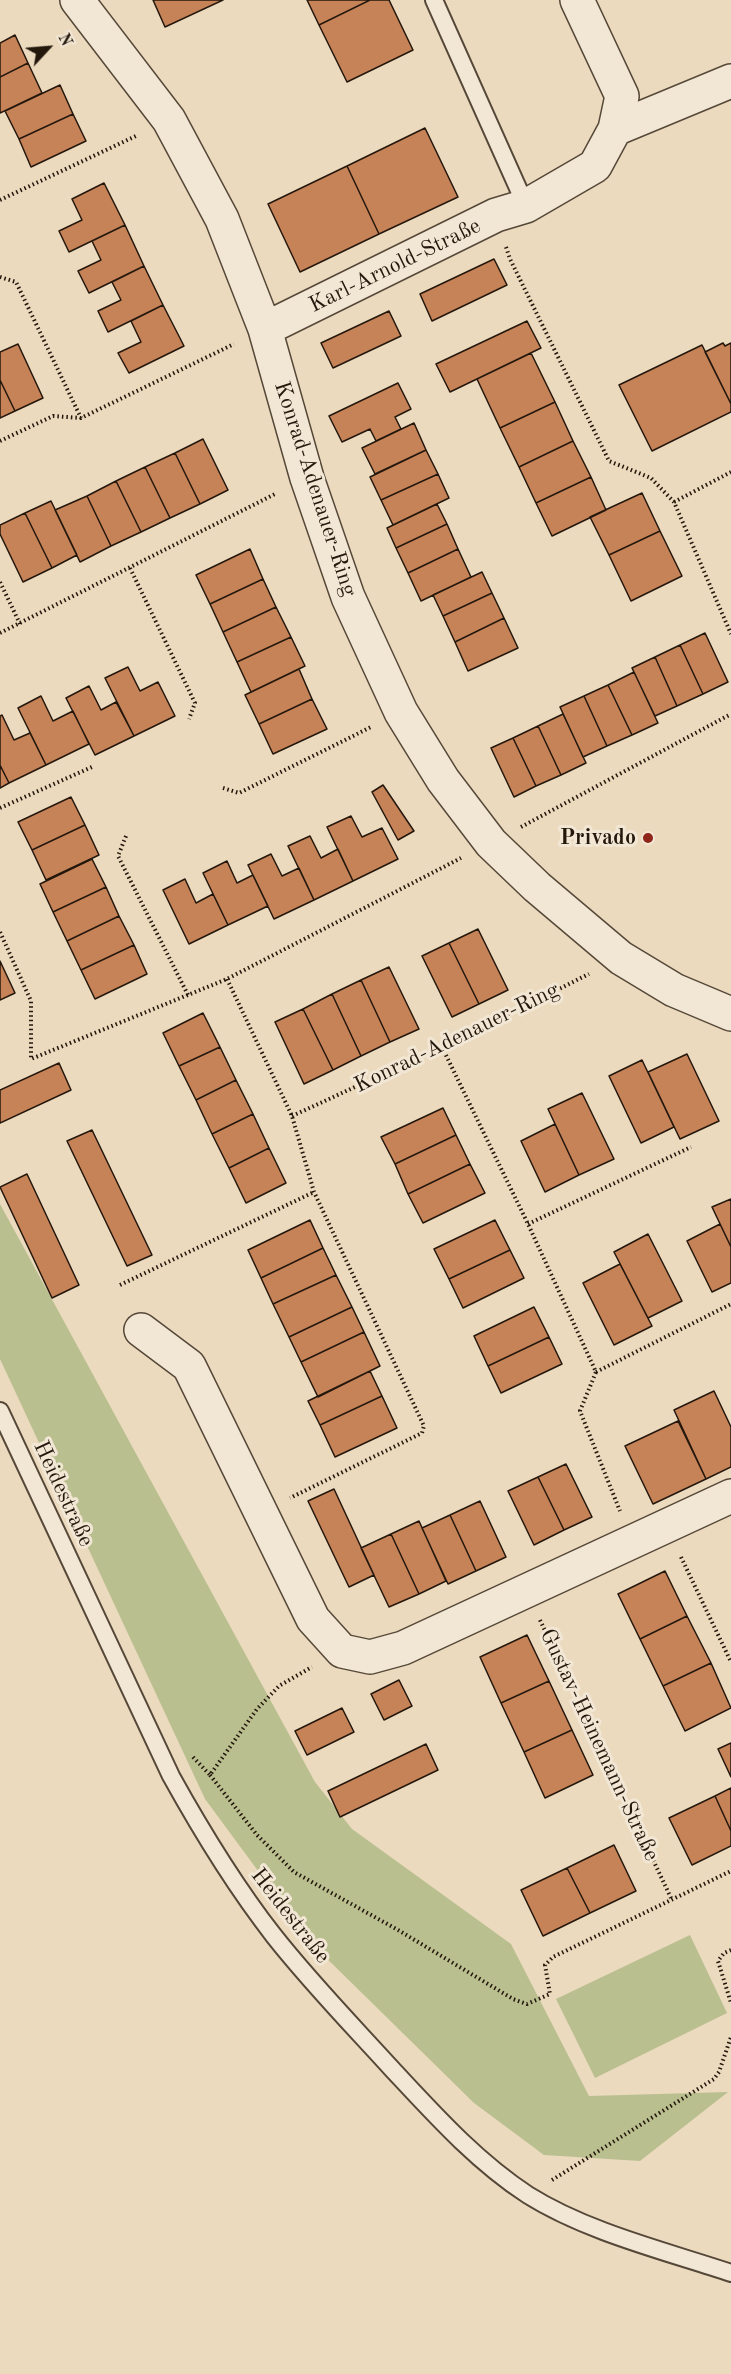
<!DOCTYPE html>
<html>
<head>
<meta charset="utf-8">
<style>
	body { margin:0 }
	#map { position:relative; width:731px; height:2374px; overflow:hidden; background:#ebdabe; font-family:"Old Standard TT",serif }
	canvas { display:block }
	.north { position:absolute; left:18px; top:18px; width:60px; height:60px; -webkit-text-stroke:4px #f2e7d5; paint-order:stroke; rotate:64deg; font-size:16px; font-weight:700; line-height:24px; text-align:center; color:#24170c }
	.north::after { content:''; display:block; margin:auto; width:21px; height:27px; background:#24170c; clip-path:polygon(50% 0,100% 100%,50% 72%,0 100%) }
</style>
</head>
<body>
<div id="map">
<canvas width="731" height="2374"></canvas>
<div class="north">N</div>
</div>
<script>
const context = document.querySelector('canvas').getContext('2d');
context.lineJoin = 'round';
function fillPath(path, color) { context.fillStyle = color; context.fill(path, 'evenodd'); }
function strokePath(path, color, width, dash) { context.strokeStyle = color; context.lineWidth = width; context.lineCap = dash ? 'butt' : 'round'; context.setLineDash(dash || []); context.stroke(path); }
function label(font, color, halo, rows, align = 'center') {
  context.font = font + ' "Old Standard TT",serif'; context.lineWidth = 6; context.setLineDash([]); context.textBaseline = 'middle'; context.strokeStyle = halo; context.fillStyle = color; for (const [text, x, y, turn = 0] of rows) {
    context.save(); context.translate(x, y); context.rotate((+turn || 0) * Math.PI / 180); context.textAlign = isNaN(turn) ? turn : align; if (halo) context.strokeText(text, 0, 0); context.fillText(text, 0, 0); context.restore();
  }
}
const green = new Path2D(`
	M0 1204 315 1782 352 1829 511 1944 589 2096 728 2092 640 2161 544 2155 474 2103 312 1944 205 1799 0 1359Z
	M690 1935 727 2013 595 2078 556 1999Z`);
const building = new Path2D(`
	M153 0H223L165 27Z
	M307 0H370L319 25Z
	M370 0H389L413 50 347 82 319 25Z
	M15 35 28 63 0 77V43Z
	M28 63 42 93 0 113V77Z
	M60 85 73 114 19 139 5 111Z
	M73 114 86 141 31 167 19 139Z
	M425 128 458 197 379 234 347 166Z
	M347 166 379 234 300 272 268 204Z
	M104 183 125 225 69 252 59 231 82 220 72 199Z
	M125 225 144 266 89 293 78 271 101 260 92 241Z
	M494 259 507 285 432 321 420 294Z
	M144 266 163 305 108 332 98 311 121 300 112 282Z
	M163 305 184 346 129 373 118 353 141 342 131 321Z
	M389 311 401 336 333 368 321 343Z
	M527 321 541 348 450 392 436 364Z
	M723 343 725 346 731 343V404L705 352Z
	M18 344 43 398 15 411 0 380V352Z
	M702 345 731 404V412L652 451 619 385Z
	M531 353 555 402 500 428 477 379Z
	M0 380 15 411 0 418Z
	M398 383 411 409 395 417 401 429 376 441 370 429 342 442 329 416Z
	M555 402 573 441 519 467 500 428Z
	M414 423 426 450 375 474 362 448Z
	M203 439 228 490 200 504 175 453Z
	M573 441 591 477 536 503 519 467Z
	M426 450 438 474 381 500 370 477Z
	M175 453 200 504 170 518 145 467Z
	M145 467 170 518 141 532 116 481Z
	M438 474 449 498 393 525 381 500Z
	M591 477 606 510 552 536 536 503Z
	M116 481 141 532 111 546 87 496Z
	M642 493 660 531 609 555 590 517Z
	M87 496 111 546 80 562 55 510Z
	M51 501 77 555 52 568 25 513Z
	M437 504 447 524 396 548 387 528Z
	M25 513 52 568 23 582 0 534V525Z
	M447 524 458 549 408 573 396 548Z
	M660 531 682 576 631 601 609 555Z
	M250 549 263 579 210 604 196 575Z
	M458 549 471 577 421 601 408 573Z
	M482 572 492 593 443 616 433 595Z
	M263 579 276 607 223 632 210 604Z
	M492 593 504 618 455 642 443 616Z
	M276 607 291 637 237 662 223 632Z
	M504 618 518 648 468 671 455 642Z
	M705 633 728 682 703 694 680 645Z
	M291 637 305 666 251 692 237 662Z
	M680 645 703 694 677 706 655 657Z
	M655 657 677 706 655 716 632 668Z
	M128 667 140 691 158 682 175 716 134 736 105 678Z
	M299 669 312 699 259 724 245 695Z
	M634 672 658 723 632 735 608 685Z
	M608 685 632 735 607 746 584 696Z
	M89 686 101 710 116 702 134 736 95 755 66 698Z
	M41 696 53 721 73 711 89 744 46 765 18 708Z
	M584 696 607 746 583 757 560 707Z
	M312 699 327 729 273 754 259 724Z
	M563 714 586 763 561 775 538 726Z
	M2 715 14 740 30 733 46 765 9 783 0 765V716Z
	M538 726 561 775 536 786 513 738Z
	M513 738 536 786 514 797 491 748Z
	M0 765 9 783 0 788Z
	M383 785 414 831 398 840 372 792Z
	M71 797 85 825 32 850 18 822Z
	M351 816 362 837 382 828 398 859 353 881 327 827Z
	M85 825 99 855 46 880 32 850Z
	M310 836 321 858 338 849 353 881 314 900 288 846Z
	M271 854 282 876 299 868 314 900 274 919 248 865Z
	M92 859 106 887 53 912 40 884Z
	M227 861 237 883 253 875 268 906 228 925 203 873Z
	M185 879 196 903 213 894 228 925 189 944 163 890Z
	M106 887 119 916 67 941 53 912Z
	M119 916 134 945 81 970 67 941Z
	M478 929 508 990 479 1004 449 943Z
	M449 943 479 1004 452 1017 422 956Z
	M134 945 147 974 95 999 81 970Z
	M0 961 15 993 0 1000Z
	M389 967 419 1029 390 1042 361 980Z
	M361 980 390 1042 361 1056 332 994Z
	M332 994 361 1056 333 1070 303 1009Z
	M303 1009 333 1070 304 1084 275 1022Z
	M203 1013 220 1047 179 1066 163 1033Z
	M220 1047 236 1080 196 1100 179 1066Z
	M687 1054 719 1121 680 1139 648 1072Z
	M642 1060 674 1127 641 1143 609 1076Z
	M59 1063 71 1090 0 1123V1090Z
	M236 1080 253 1114 212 1134 196 1100Z
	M582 1093 614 1159 579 1175 548 1109Z
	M443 1108 456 1135 395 1164 381 1137Z
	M253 1114 269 1148 229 1168 212 1134Z
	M555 1124 579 1175 545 1192 521 1141Z
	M92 1130 152 1255 127 1266 67 1141Z
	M456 1135 470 1164 408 1194 395 1164Z
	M269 1148 286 1183 246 1203 229 1168Z
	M470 1164 485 1193 423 1223 408 1194Z
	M27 1174 79 1285 52 1298 0 1187Z
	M731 1199V1247L712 1207Z
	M310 1220 323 1248 261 1278 248 1250Z
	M495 1220 510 1250 449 1279 434 1249Z
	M720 1224 731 1247V1283L712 1292 687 1241Z
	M648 1234 682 1301 648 1318 614 1252Z
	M323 1248 336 1275 273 1304 261 1278Z
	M510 1250 524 1278 463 1308 449 1279Z
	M620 1264 652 1326 614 1345 583 1283Z
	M336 1275 352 1307 289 1337 273 1304Z
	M352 1307 364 1332 301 1362 289 1337Z
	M534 1307 549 1337 488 1366 474 1336Z
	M364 1332 380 1366 318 1397 301 1362Z
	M549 1337 562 1364 501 1393 488 1366Z
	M370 1371 382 1396 320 1425 308 1401Z
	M714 1391 731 1427V1467L706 1479 674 1410Z
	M382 1396 397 1428 335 1457 320 1425Z
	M678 1421 706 1479 653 1504 625 1446Z
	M566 1464 592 1517 564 1530 538 1477Z
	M538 1477 564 1530 534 1545 508 1491Z
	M334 1489 374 1575 349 1587 308 1501Z
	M480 1501 506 1557 476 1571 450 1515Z
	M450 1515 476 1571 448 1584 422 1528Z
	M419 1521 446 1581 419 1594 391 1534Z
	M391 1534 419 1594 389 1607 361 1548Z
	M665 1571 687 1616 640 1639 618 1594Z
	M687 1616 711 1663 663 1686 640 1639Z
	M527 1635 549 1681 501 1703 480 1657Z
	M711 1663 731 1708 685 1731 663 1686Z
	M399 1680 412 1706 384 1720 371 1694Z
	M549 1681 572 1730 524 1752 501 1703Z
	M342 1708 354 1732 307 1755 295 1731Z
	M572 1730 593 1775 545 1798 524 1752Z
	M731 1743V1777L718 1749Z
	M426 1744 438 1770 340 1817 328 1791Z
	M731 1788V1831L715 1796Z
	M715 1796 731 1831V1846L692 1865 669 1818Z
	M614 1845 636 1891 590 1913 567 1868Z
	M567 1868 590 1913 543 1936 521 1890Z`);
const path = new Path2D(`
	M0 200 138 135
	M506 247 510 259 609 461 651 478 674 502 731 634
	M0 277 16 282 81 418
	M0 441 53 416 81 418 234 344
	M674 502 731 472
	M130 568 195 703 189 719
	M0 582 20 624
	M0 633 277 493
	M223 788 239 793 371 727
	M0 808 92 767
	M521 827 731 714
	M126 836 118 856 188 995
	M0 932 31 1001V1059L227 979 461 858
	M227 979 292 1116 314 1192 424 1426 422 1433 290 1498
	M442 1047 528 1224 596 1372 580 1411 620 1511
	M292 1116 442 1047 589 974
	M528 1224 691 1147
	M120 1285 314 1192
	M596 1372 731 1304
	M681 1557 731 1662
	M540 1620 671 1898
	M193 1757 210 1775 257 1709 279 1686 312 1667
	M210 1775 257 1835 294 1872 398 1930 513 1999 527 2004 550 1994 545 1965 553 1957 731 1871
	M731 1950 724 1953 718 1961 731 2003
	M552 2180 714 2079 719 2072 731 2037`);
const lane = new Path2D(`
	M434 0 526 206
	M0 1411 171 1776C202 1832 235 1886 274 1936 311 1983 352 2025 392 2069 434 2114 476 2161 528 2195 587 2232 665 2251 731 2273`);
const street = new Path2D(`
	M77 0 169 120 222 219 265 329 307 478 348 597 401 712 443 780 491 843 537 887 621 958 674 990 731 1014
	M615 129 731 81
	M265 329 496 215 526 206 595 166 615 129 622 96 577 0
	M141 1330 189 1366 313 1619 342 1651 370 1657 403 1648 731 1496`);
const markers = [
	[648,838,6,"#8f2418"]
];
const streetNames = [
	["Karl-Arnold-Straße",395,266,-26],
	["Konrad-Adenauer-Ring",315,489,72],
	["Konrad-Adenauer-Ring",457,1038,-26],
	["Heidestraße",63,1494,65],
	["Gustav-Heinemann-Straße",599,1745,65],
	["Heidestraße",290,1916,52]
];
const poiNames = [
	["Privado",636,838]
];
fillPath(green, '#babf90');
fillPath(building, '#c78358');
strokePath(building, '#24170c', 1.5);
strokePath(lane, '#564838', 20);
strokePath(street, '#564838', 36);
strokePath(path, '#24170c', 4, [1.5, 3]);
strokePath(lane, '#f2e7d5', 16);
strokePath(street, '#f2e7d5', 33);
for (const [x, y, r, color] of markers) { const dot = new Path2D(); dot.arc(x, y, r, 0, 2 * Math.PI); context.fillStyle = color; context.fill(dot); strokePath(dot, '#f2e7d5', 2); }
label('22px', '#24170c', '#f2e7d5', streetNames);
label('bold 22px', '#24170c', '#f2e7d5', poiNames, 'right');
</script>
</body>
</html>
